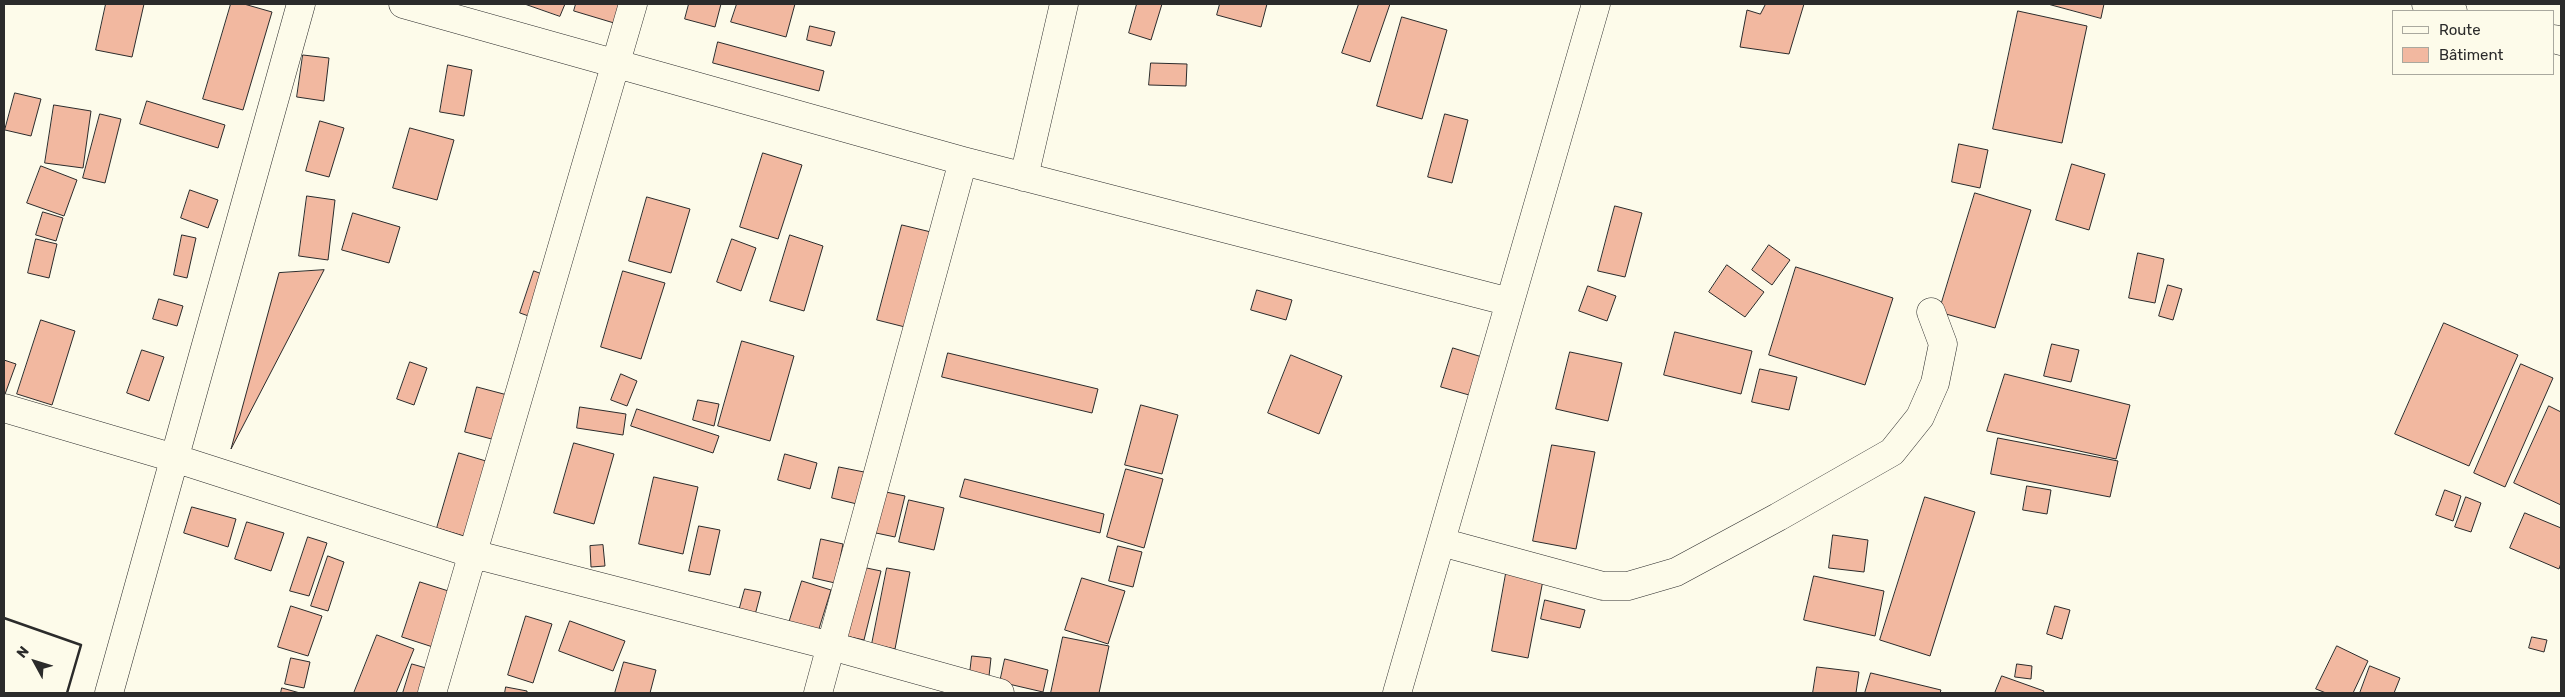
<!DOCTYPE html>
<html>
<head>
<meta charset="utf-8">
<style>
	body { margin:0 }
	#map { position:relative; width:2565px; height:697px; overflow:hidden; background:#fdfbea; font-family:Rubik,sans-serif }
	canvas { display:block }
	.frame { position:absolute; inset:0; border:5px solid #2b2b2b; pointer-events:none }
	.legend { position:absolute; left:2392px; top:10px; width:162px; height:65px; box-sizing:border-box; background:#fdfbea; border:1px solid #a9a89e; margin:0; padding:6px 9px; list-style:none; font-size:15px; color:#2b2b2b }
	.legend li { display:flex; align-items:center; gap:10px; height:25px }
	.legend b { width:25px; border:1px solid #a9a89e }
	.north { position:absolute; left:10px; top:637px; width:50px; height:50px; -webkit-text-stroke:4px #fdfbea; paint-order:stroke; rotate:309deg; font-size:14px; font-weight:700; line-height:20px; text-align:center; color:#2b2b2b }
	.north::after { content:''; display:block; margin:auto; width:18px; height:22px; background:#2b2b2b; clip-path:polygon(50% 0,100% 100%,50% 72%,0 100%) }
</style>
</head>
<body>
<div id="map">
<canvas width="2565" height="697"></canvas>
<div class="frame"></div>
<ul class="legend">
<li><b style="height:6px;background:#fdfbea"></b>Route</li>
<li><b style="height:14px;background:#f2b8a0"></b>Bâtiment</li>
</ul>
<div class="north">N</div>
</div>
<script>
const context = document.querySelector('canvas').getContext('2d');
context.lineJoin = 'round';
function fillPath(path, color) { context.fillStyle = color; context.fill(path, 'evenodd'); }
function strokePath(path, color, width, dash) { context.strokeStyle = color; context.lineWidth = width; context.lineCap = dash ? 'butt' : 'round'; context.setLineDash(dash || []); context.stroke(path); }
const building = new Path2D(`
	M106 4H144L132 57 96 50Z
	M231 4H244L272 12 243 110 203 99Z
	M525 4H565L560 16Z
	M576 4H620L614 23 574 11Z
	M689 4H721L715 27 685 19Z
	M737 4H795L786 37 731 22Z
	M1137 4H1162L1151 40 1129 33Z
	M1220 4H1267L1261 27 1217 15Z
	M1359 4H1390L1370 62 1342 53Z
	M1766 4H1804L1789 54 1740 47 1747 10 1760 14Z
	M2048 4H2104L2101 18Z
	M2018 11 2087 26 2062 143 1993 129Z
	M1402 17 1447 30 1422 119 1377 106Z
	M810 26 835 32 831 46 807 40Z
	M718 42 824 71 819 91 713 63Z
	M303 55 329 58 324 101 297 97Z
	M1151 63 1187 64 1186 86 1149 85Z
	M448 65 472 70 464 116 440 112Z
	M15 93 41 99 31 136 5 130Z
	M147 101 225 125 218 148 140 124Z
	M54 105 91 111 83 168 45 163Z
	M100 114 121 119 105 183 83 178Z
	M1445 114 1468 120 1452 183 1428 177Z
	M320 121 344 128 329 177 306 171Z
	M410 128 454 140 437 200 393 188Z
	M1959 144 1988 150 1980 188 1952 182Z
	M763 153 802 165 778 239 740 227Z
	M2072 164 2105 174 2089 230 2056 220Z
	M41 166 77 180 64 216 27 203Z
	M190 190 218 200 208 228 181 218Z
	M1975 193 2031 210 1995 328 1939 312Z
	M307 196 335 200 328 260 299 256Z
	M647 197 690 209 671 273 629 261Z
	M1615 206 1642 213 1625 277 1598 271Z
	M43 212 63 218 56 241 36 235Z
	M353 213 400 227 389 263 342 250Z
	M902 225 931 232 905 327 877 320Z
	M182 235 196 238 187 278 174 275Z
	M790 235 823 246 804 311 770 301Z
	M36 239 57 244 49 278 28 273Z
	M732 239 756 248 741 291 717 282Z
	M1769 245 1790 260 1772 285 1752 270Z
	M2138 253 2164 259 2155 303 2129 298Z
	M1727 265 1764 292 1745 317 1709 292Z
	M1796 267 1893 298 1865 385 1769 355Z
	M324 270 231 449 279 273Z
	M534 271 550 277 537 319 520 313Z
	M623 271 665 283 641 359 601 347Z
	M2168 285 2182 289 2173 320 2159 316Z
	M1588 286 1616 296 1607 321 1579 311Z
	M1257 290 1292 300 1286 320 1251 310Z
	M159 299 183 306 177 326 153 319Z
	M41 320 75 331 52 405 17 394Z
	M2444 323 2518 355 2469 466 2395 434Z
	M1675 332 1752 351 1741 394 1664 375Z
	M742 341 794 356 770 441 718 426Z
	M2052 344 2079 350 2071 382 2044 376Z
	M1453 348 1482 357 1469 395 1441 387Z
	M142 350 164 357 149 401 127 393Z
	M1570 352 1622 363 1608 421 1556 409Z
	M948 353 1098 389 1092 413 942 377Z
	M1291 355 1342 376 1319 434 1268 413Z
	M4 360 16 364 4 397Z
	M410 362 427 368 414 405 397 399Z
	M2521 364 2553 378 2505 487 2474 473Z
	M1760 369 1797 377 1789 410 1752 402Z
	M621 374 637 381 627 406 611 400Z
	M2005 374 2130 405 2116 459 1987 431Z
	M477 387 515 397 503 442 465 432Z
	M698 400 719 404 714 426 693 420Z
	M1141 405 1178 415 1162 474 1125 465Z
	M2549 406 2561 412V505L2514 483Z
	M580 407 626 414 623 435 577 428Z
	M637 409 719 436 713 453 631 426Z
	M1998 438 2118 461 2110 497 1991 474Z
	M574 443 614 454 594 524 554 513Z
	M1552 445 1595 452 1576 549 1533 541Z
	M459 453 496 464 474 539 437 528Z
	M785 454 817 463 810 489 778 480Z
	M839 467 864 472 857 504 832 498Z
	M1126 469 1163 479 1144 548 1107 537Z
	M654 477 698 487 683 554 639 544Z
	M965 479 1104 514 1100 533 960 497Z
	M2027 486 2051 490 2047 514 2023 510Z
	M2445 490 2461 496 2453 521 2436 515Z
	M886 492 905 496 895 537 876 533Z
	M1925 497 1975 512 1930 656 1880 640Z
	M2466 497 2481 503 2471 532 2455 527Z
	M909 500 944 508 934 550 899 542Z
	M192 507 236 519 228 547 184 533Z
	M2525 513 2561 528V563L2559 569 2510 548Z
	M247 522 284 533 271 571 235 559Z
	M699 526 720 530 710 575 689 571Z
	M1833 535 1868 540 1864 572 1829 568Z
	M308 537 327 543 309 596 290 591Z
	M821 539 843 544 835 583 813 578Z
	M603 545 605 566 591 567 590 546Z
	M1118 546 1142 552 1133 587 1109 581Z
	M328 556 344 562 328 611 311 606Z
	M857 566 881 571 864 640 841 635Z
	M887 568 910 572 895 649 872 644Z
	M1507 568 1544 575 1528 658 1492 651Z
	M1814 576 1884 591 1875 636 1804 620Z
	M1082 578 1125 591 1108 644 1065 630Z
	M802 581 831 590 818 632 789 623Z
	M420 582 458 594 439 649 402 637Z
	M745 589 761 592 755 615 739 611Z
	M1545 600 1585 610 1580 628 1541 619Z
	M291 606 322 616 308 656 278 647Z
	M2055 606 2070 610 2062 639 2047 634Z
	M526 616 552 624 533 683 508 675Z
	M570 621 625 641 613 671 559 651Z
	M377 635 414 649 396 693H354Z
	M1063 637 1109 646 1099 693H1051Z
	M2532 637 2547 640 2544 652 2529 648Z
	M2337 646 2368 661 2353 693H2326L2316 689Z
	M972 656 991 658 989 676 970 673Z
	M291 658 310 662 304 688 285 684Z
	M1005 659 1048 670 1043 692 1000 682Z
	M624 662 656 670 650 693H615Z
	M412 664 433 670 426 693H403Z
	M2017 664 2032 666 2031 679 2015 677Z
	M2370 666 2400 678 2394 693H2360Z
	M1817 667 1859 672 1856 693H1813Z
	M1871 673 1941 690 1940 693H1865Z
	M2002 676 2044 691 2043 693H1995Z
	M506 687 527 691V693H505Z
	M282 688 300 693H281Z`);
const minor = new Path2D(`
	M403 4 963 161 1510 302
	M2426 4 2453 11
	M2554 39 2561 41
	M1024 177 1064 4
	M4 408 174 458 473 554 831 646 1000 693
	M1441 542 1603 586H1628L1676 572 1778 517 1892 452 1920 417 1935 383 1943 344 1931 312
	M109 693 301 4
	M432 693 633 4
	M818 693 963 161
	M1397 693 1596 4`);
const wall = new Path2D(`
	M4 618 81 645 67 693`);
fillPath(building, '#f2b8a0');
strokePath(building, '#2b2b2b', 1);
strokePath(minor, '#2b2b2b', 29);
strokePath(minor, '#fdfbea', 28);
strokePath(wall, '#2b2b2b', 2.5);
</script>
</body>
</html>
